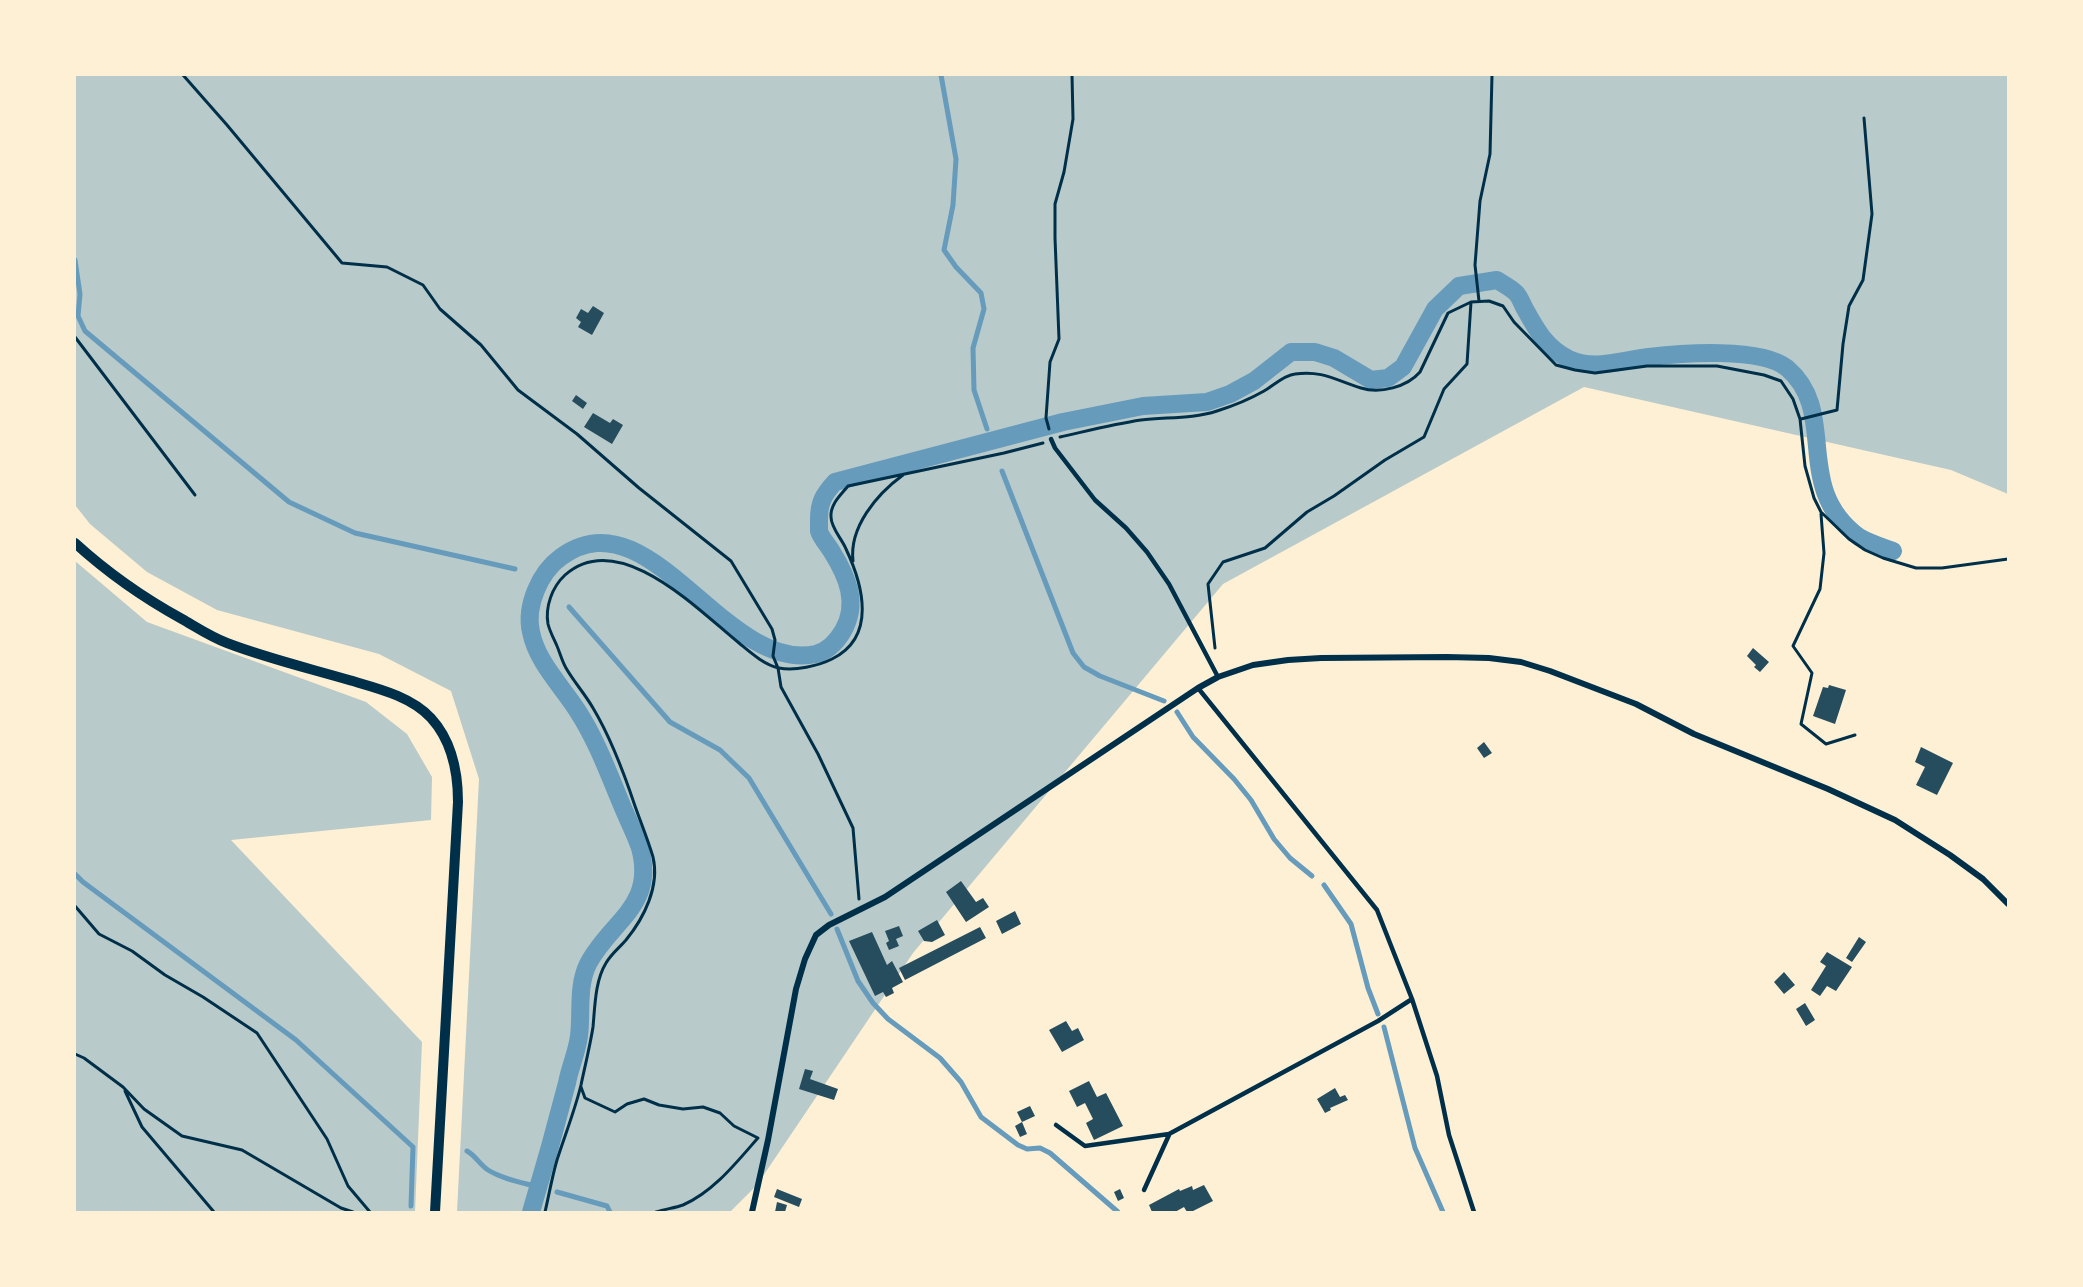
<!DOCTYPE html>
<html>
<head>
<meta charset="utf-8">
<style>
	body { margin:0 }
	#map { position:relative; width:2083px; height:1287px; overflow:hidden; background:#fdf0d5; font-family:"Work Sans",sans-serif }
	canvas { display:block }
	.frame { position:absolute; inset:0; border:76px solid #fdf0d5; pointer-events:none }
</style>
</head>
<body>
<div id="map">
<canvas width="2083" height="1287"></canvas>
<div class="frame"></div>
</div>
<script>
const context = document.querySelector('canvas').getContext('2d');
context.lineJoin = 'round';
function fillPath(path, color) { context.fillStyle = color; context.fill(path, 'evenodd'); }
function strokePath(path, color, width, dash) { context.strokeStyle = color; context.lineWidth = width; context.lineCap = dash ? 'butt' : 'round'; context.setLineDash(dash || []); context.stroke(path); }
const green = new Path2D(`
	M75 75H2008V494L1951 470 1584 387 1223 584 913 953 757 1185 730 1212H457L479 779 451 691 379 654 217 610 147 572 90 524 75 505Z
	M75 561 147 622 366 702 407 734 432 777 431 820 231 840 422 1042 415 1212H75Z`);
const stream = new Path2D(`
	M941 75 956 159 953 205 944 250 956 267 981 293 984 309 973 348 974 390 987 429
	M75 260 80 294 78 316 85 331 289 502 355 533 515 569
	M1002 471 1073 653 1084 667 1100 676 1164 701
	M569 607 670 722 720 750 749 778 831 914
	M1177 712 1193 737 1234 779 1251 800 1274 839 1290 858 1312 876
	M75 874 83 882 296 1040 413 1147 411 1206
	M1324 885 1351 924 1368 988 1378 1014
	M837 929 858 981 873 1003 888 1019 940 1058 961 1082 981 1117 1018 1145 1027 1149 1040 1148 1050 1153 1118 1212
	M1384 1027 1415 1148 1443 1212
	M467 1151C476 1156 480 1165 488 1170 504 1180 525 1183 542 1188
	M557 1192 607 1206 610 1212`);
const canal = new Path2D(`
	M531 1212C544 1169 556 1126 567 1083 570 1067 577 1052 579 1036 582 1012 577 987 588 964 610 921 656 907 640 848 635 833 627 818 621 803 608 772 596 739 577 710 561 685 537 662 531 632 525 606 540 572 561 557 650 492 724 674 816 654 828 651 837 641 843 631 859 603 847 576 832 552 828 545 821 538 819 531 819 530 819 520 819 519 819 502 824 494 835 482L1063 422 1143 406 1207 402 1230 394 1254 381 1291 352H1315L1334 358 1371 380 1388 378 1403 367 1435 309 1459 286 1497 280C1503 284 1511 288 1516 293 1520 297 1522 304 1525 309 1536 329 1546 348 1569 359 1595 371 1622 360 1649 357 1682 353 1761 347 1787 368 1840 413 1791 487 1859 537 1869 543 1882 547 1893 551`);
const building = new Path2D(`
	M593 306 604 313 592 335 578 327 581 322 576 318 581 309 588 313Z
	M576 395 587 403 583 409 572 401Z
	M593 413 610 423 613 419 623 425 612 444 584 427Z
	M1753 648 1769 662 1760 672 1754 667 1756 665 1747 656Z
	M1829 685 1846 690 1835 724 1813 716 1823 687 1828 688Z
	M1484 742 1492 753 1484 758 1477 748Z
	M1921 747 1953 763 1937 795 1916 785 1925 767 1915 762Z
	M961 881 976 902 983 898 989 907 966 922 946 892Z
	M1015 911 1021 924 1002 934 996 921Z
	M937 920 945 935 932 942 924 941 918 931Z
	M899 926 903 936 896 939 899 946 889 950 886 943 889 941 885 931Z
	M980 927 986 938 905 980 899 968Z
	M872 932 887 965 892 961 903 982 892 988 894 993 886 997 883 992 875 996 849 941Z
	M1859 937 1866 942 1852 962 1846 958Z
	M1827 952 1852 967 1836 991 1827 986 1820 996 1811 990 1826 966 1820 962Z
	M1784 972 1795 985 1784 994 1774 982Z
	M1805 1003 1815 1020 1806 1026 1796 1009Z
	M1066 1021 1072 1031 1078 1028 1084 1040 1062 1052 1049 1030Z
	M805 1069 813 1071 810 1079 838 1089 834 1100 799 1089Z
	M1089 1081 1097 1097 1106 1093 1123 1126 1094 1140 1086 1123 1093 1119 1085 1103 1077 1107 1069 1091Z
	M1335 1088 1340 1097 1345 1095 1348 1100 1330 1108 1331 1110 1325 1113 1317 1099Z
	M1030 1106 1035 1116 1022 1122 1017 1112Z
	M1022 1122 1027 1134 1020 1137 1015 1126Z
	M1204 1185 1213 1201 1191 1212H1187L1184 1207 1175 1212H1152L1149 1205 1179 1189 1180 1191 1192 1186 1193 1190Z
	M777 1189 802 1199 799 1207 774 1197Z
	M1120 1189 1124 1198 1118 1201 1114 1192Z
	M777 1202 787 1205 785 1212H775Z`);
const path = new Path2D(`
	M183 75 227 125 342 263 387 267 423 285 440 309 481 345 518 390 577 434 639 488 731 561 772 629 775 640 773 656 778 668 781 687 818 754 853 828 859 899
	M1479 301 1475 265 1480 201 1490 154 1492 75
	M75 337 195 495
	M1801 419 1837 410 1843 344 1849 306 1863 280 1872 214 1864 118
	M1049 429 1046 418 1050 362 1059 339 1055 238V204L1064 172 1073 119 1072 75
	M1060 437C1087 431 1114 424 1141 420 1166 417 1193 419 1217 411 1233 406 1250 399 1264 391 1273 386 1284 375 1295 374 1323 370 1337 381 1361 388 1380 394 1407 387 1420 372L1448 313 1471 302 1489 301 1503 306 1514 322 1556 365 1575 370 1595 373 1647 366H1717L1764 375 1781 381 1793 399 1800 419 1805 466 1814 498 1821 512 1849 539 1865 550 1883 558 1916 568H1942L2008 559
	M1821 514 1824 553 1820 589 1793 646 1812 673 1801 724 1826 744 1855 735
	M853 561C849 527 877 494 903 475
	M1215 648 1208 584 1223 562 1265 548 1307 512 1334 496 1385 460 1424 437 1444 389 1467 364 1471 302
	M75 906 99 934 132 951 165 975 203 997 257 1033 327 1139 348 1186 370 1212
	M75 1054 84 1058 123 1087 144 1109 182 1136 242 1150 341 1208 353 1212
	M581 1087 585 1098 615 1112 627 1104 644 1099 659 1105 683 1109 703 1107 720 1113 734 1126 758 1138
	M125 1091 142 1127 214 1212
	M545 1212C549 1195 552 1177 557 1160 565 1135 575 1110 581 1085 585 1066 590 1046 593 1027 595 1006 595 981 606 963 611 954 620 947 626 940 644 918 660 886 653 857 648 840 641 823 635 806 624 773 611 738 593 708 585 694 574 682 566 668 562 661 560 653 557 646 554 639 550 632 548 624 545 607 552 587 565 575 619 527 698 610 739 643 750 652 764 665 779 668 795 671 818 666 832 659 877 637 863 585 846 549 842 539 831 528 831 517 830 504 841 495 848 486L1004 453 1043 443
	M656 1212C665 1209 675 1208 683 1205 713 1192 736 1163 757 1139`);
const service = new Path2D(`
	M1051 439 1055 448 1095 500 1126 528 1147 552 1169 584 1218 677
	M1198 688 1377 910 1412 999 1437 1076 1449 1135 1474 1212
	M1056 1125 1085 1146 1169 1134 1378 1021 1412 999
	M1144 1190 1169 1135`);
const minor = new Path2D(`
	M752 1212 768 1140 796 989 805 959 816 935 829 925 885 897 1198 688 1218 677 1253 665 1288 660 1321 658 1447 657 1489 658 1521 662 1550 671 1636 704 1694 734 1828 789 1895 820 1950 855 1983 879 2008 904`);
const tertiary = new Path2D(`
	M75 543C109 574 142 597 182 619 196 627 211 637 227 643 266 658 308 668 349 680 376 688 411 696 431 718 452 741 458 771 458 802L435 1212`);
fillPath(green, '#b9caca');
strokePath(stream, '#669bbc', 5);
strokePath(canal, '#669bbc', 18);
fillPath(building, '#264d5e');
strokePath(path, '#003049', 3);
strokePath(service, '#003049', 4.5);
strokePath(minor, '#003049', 6);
strokePath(tertiary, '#003049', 10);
</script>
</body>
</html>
